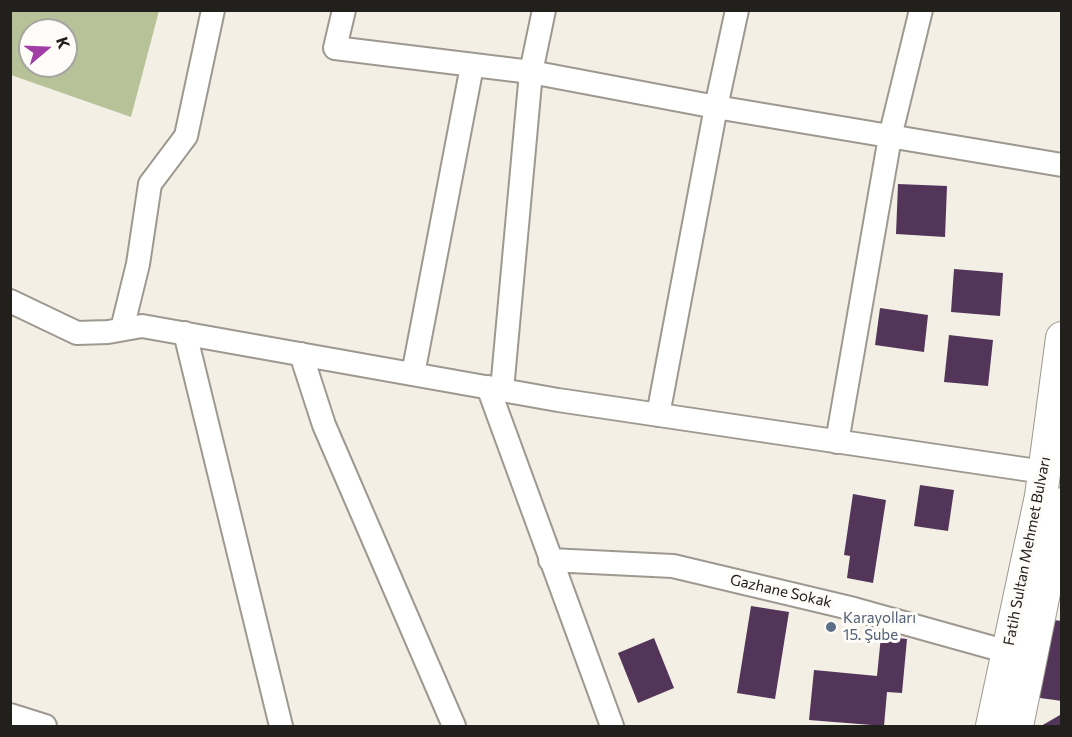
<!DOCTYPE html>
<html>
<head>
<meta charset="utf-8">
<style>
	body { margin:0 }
	#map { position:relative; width:1072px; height:737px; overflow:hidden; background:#f4efe5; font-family:Commissioner,sans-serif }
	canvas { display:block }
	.frame { position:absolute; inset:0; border:12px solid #22201c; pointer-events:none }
	.north { position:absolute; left:18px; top:18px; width:60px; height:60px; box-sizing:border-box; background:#fefcf8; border:2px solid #a6a4a0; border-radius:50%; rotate:71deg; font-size:16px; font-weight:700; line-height:24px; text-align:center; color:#22201c }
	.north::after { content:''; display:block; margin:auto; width:21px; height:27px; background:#a03ea6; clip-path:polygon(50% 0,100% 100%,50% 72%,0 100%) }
</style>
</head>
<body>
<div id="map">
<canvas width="1072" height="737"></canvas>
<div class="frame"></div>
<div class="north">K</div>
</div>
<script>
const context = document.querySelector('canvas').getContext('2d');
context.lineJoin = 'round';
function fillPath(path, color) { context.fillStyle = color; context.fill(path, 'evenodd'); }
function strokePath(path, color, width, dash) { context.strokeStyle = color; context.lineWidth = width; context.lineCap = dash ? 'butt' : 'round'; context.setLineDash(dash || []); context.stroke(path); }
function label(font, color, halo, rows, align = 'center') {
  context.font = font + ' Commissioner,sans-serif'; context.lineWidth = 6; context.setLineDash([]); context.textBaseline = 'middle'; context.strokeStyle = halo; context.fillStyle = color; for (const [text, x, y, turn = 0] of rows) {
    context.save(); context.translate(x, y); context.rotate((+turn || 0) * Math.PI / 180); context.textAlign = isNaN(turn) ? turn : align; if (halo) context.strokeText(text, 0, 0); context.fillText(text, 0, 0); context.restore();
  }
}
const green = new Path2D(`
	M11 10 159 11 131 117 11 75ZM30 30H66V66H30Z`);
const building = new Path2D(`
	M898 184 947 186 945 237 896 234Z
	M954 269 1003 273 1000 316 951 312Z
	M880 308 928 315 924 352 875 345Z
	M949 335 993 340 988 386 944 382Z
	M920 485 954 490 948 531 914 526Z
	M853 494 886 500 873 583 847 578 850 556 844 555Z
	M751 606 789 612 775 699 737 693Z
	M1044 619 1062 621V701L1033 697Z
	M881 636 907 639 902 693 887 692 884 726 809 720 814 670 877 676Z
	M654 638 674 688 638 703 618 653Z
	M1060 715 1062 726H1041Z`);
const minor = new Path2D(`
	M344 10 335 48 531 72 716 107 1062 165
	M10 301 77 333 108 332 142 326 558 400 1044 472
	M122 329 138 264 150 184 186 136 213 10
	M185 333 281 726
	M301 354 324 425 454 726
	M413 374 472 66
	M488 387 612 726
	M502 390 531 72 544 10
	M658 415 716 107 737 10
	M837 442 890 137 921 10
	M550 560 673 566 854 609 1008 652
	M10 715 45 726`);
const secondary = new Path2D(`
	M992 726 1041 496 1062 338
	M1017 726 1062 504`);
const markers = [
	[831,627,6,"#5c6f8a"]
];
const streetNames = [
	["Fatih Sultan Mehmet Bulvarı",1027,551,-79],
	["Gazhane Sokak",781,591,13]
];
const serviceNames = [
	["Karayolları",843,618],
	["15. Şube",843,635]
];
fillPath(green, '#b7c299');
fillPath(building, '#523559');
strokePath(minor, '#9e9990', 26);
strokePath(secondary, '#9e9990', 34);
strokePath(minor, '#fff', 22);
strokePath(secondary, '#fff', 32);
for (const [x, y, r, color] of markers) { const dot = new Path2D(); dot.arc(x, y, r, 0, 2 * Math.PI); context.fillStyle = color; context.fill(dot); strokePath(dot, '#fefcf8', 2); }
label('15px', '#22201c', '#fefcf8', streetNames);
label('15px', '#4e5e75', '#fefcf8', serviceNames, 'left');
</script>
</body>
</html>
